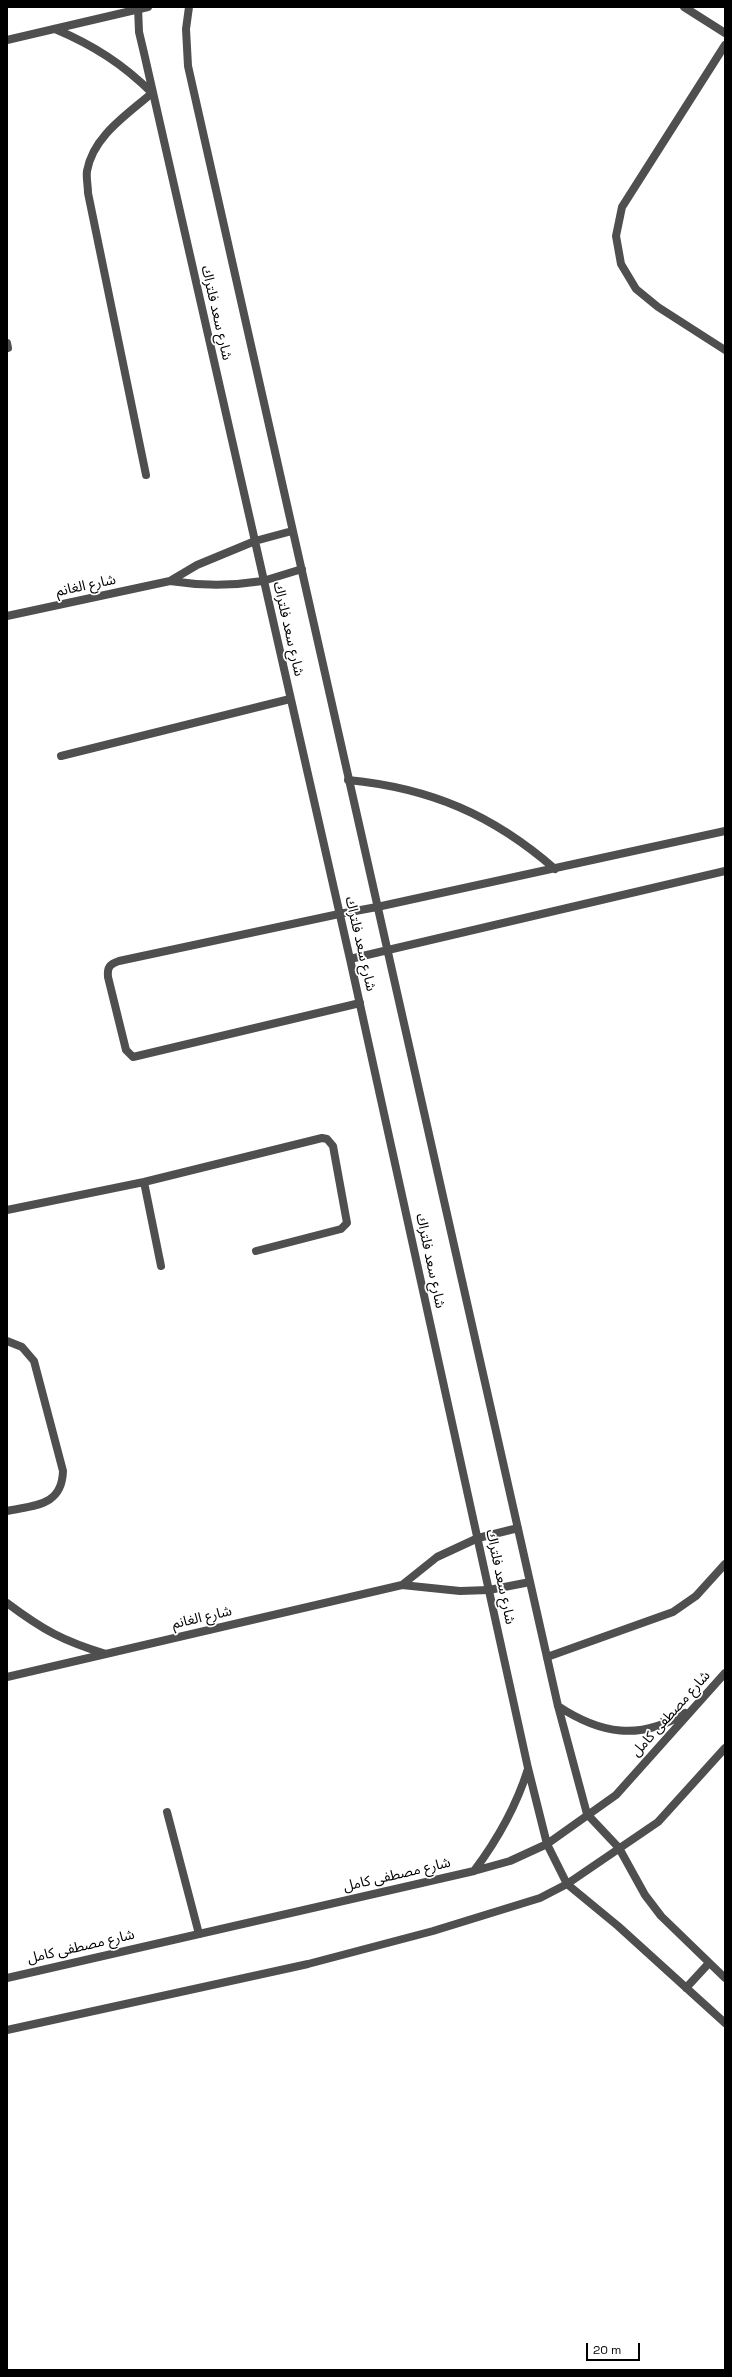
<!DOCTYPE html>
<html>
<head>
<meta charset="utf-8">
<style>
	body { margin:0 }
	#map { position:relative; width:732px; height:2377px; overflow:hidden; background:#fff; font-family:"Space Grotesk",sans-serif }
	canvas { display:block }
	.frame { position:absolute; inset:0; border:8px solid #000; pointer-events:none }
	.scale { position:absolute; left:586px; top:2343px; width:54px; height:18px; box-sizing:border-box; border:2px solid #000; border-top:0; padding-left:5px; font-size:12px; line-height:14px; white-space:nowrap; color:#000; -webkit-text-stroke:3px #fff; paint-order:stroke }
</style>
</head>
<body>
<div id="map">
<canvas width="732" height="2377"></canvas>
<div class="frame"></div>
<div class="scale">20 m</div>
</div>
<script>
const context = document.querySelector('canvas').getContext('2d');
context.lineJoin = 'round';
function strokePath(path, color, width, dash) { context.strokeStyle = color; context.lineWidth = width; context.lineCap = dash ? 'butt' : 'round'; context.setLineDash(dash || []); context.stroke(path); }
function label(font, color, halo, rows, align = 'center') {
  context.font = font + ' "Space Grotesk","Noto Sans Arabic",sans-serif'; context.lineWidth = 3.5; context.setLineDash([]); context.textBaseline = 'middle'; context.strokeStyle = halo; context.fillStyle = color; for (const [text, x, y, turn = 0] of rows) {
    context.save(); context.translate(x, y); context.rotate((+turn || 0) * Math.PI / 180); context.textAlign = isNaN(turn) ? turn : align; if (halo) context.strokeText(text, 0, 0); context.fillText(text, 0, 0); context.restore();
  }
}
const service = new Path2D(`
	M684 7 725 33
	M7 40 148 7
	M725 45 622 207 616 236 621 264 636 289 658 307 725 350
	M7 343 8 348
	M146 475 88 193C88 186 86 177 87 171 93 136 128 114 152 93
	M170 581C202 586 231 586 263 581
	M7 616 170 581 197 565 255 541
	M61 756 290 699
	M348 780C431 788 493 815 555 869
	M377 907 725 831
	M339 914 119 961C110 964 107 967 108 977L126 1050 133 1057 360 1003
	M388 950 725 871
	M144 1182 161 1266
	M7 1210 144 1182 322 1138 327 1139 333 1146 347 1223 341 1229 256 1251
	M7 1341 22 1347 34 1361 63 1471C62 1506 35 1505 7 1511
	M402 1585 437 1557 478 1538
	M7 1603C43 1630 63 1641 106 1654
	M547 1657 673 1612 696 1596 725 1564
	M7 1677 402 1585 460 1591 489 1590
	M167 1812 199 1934`);
const minor = new Path2D(`
	M619 1848 645 1895 661 1916 725 1978
	M567 1884 618 1926 725 2023
	M686 1988 709 1963`);
const tertiary = new Path2D(`
	M138 7 139 32 144 53 350 959 528 1768 547 1844 567 1884
	M189 7 186 29 188 66 558 1706 587 1814 619 1848
	M55 29C93 45 123 64 152 93
	M255 541 292 531
	M263 581 302 569
	M339 914 377 907
	M350 959 388 950
	M478 1538 518 1528
	M489 1590 530 1582
	M558 1706C600 1734 640 1741 685 1713
	M474 1871C498 1839 516 1807 528 1769
	M7 1978 474 1871 510 1861 547 1844 616 1795 725 1673
	M7 2030 308 1964 433 1931 540 1898 567 1884 658 1822 725 1748`);
const streetNames = [
	["شارع سعد فلتراك",216,313,77],
	["شارع الغانم",86,586,-12],
	["شارع سعد فلتراك",288,629,77],
	["شارع سعد فلتراك",360,944,77],
	["شارع سعد فلتراك",430,1261,78],
	["شارع سعد فلتراك",500,1577,78],
	["شارع الغانم",202,1618,-13],
	["شارع مصطفى كامل",671,1714,-48],
	["شارع مصطفى كامل",397,1875,-13],
	["شارع مصطفى كامل",81,1947,-13]
];
strokePath(service, '#4f4f4f', 8);
strokePath(minor, '#4f4f4f', 8);
strokePath(tertiary, '#4f4f4f', 8);
label('14px', '#000', '#fff', streetNames);
</script>
</body>
</html>
